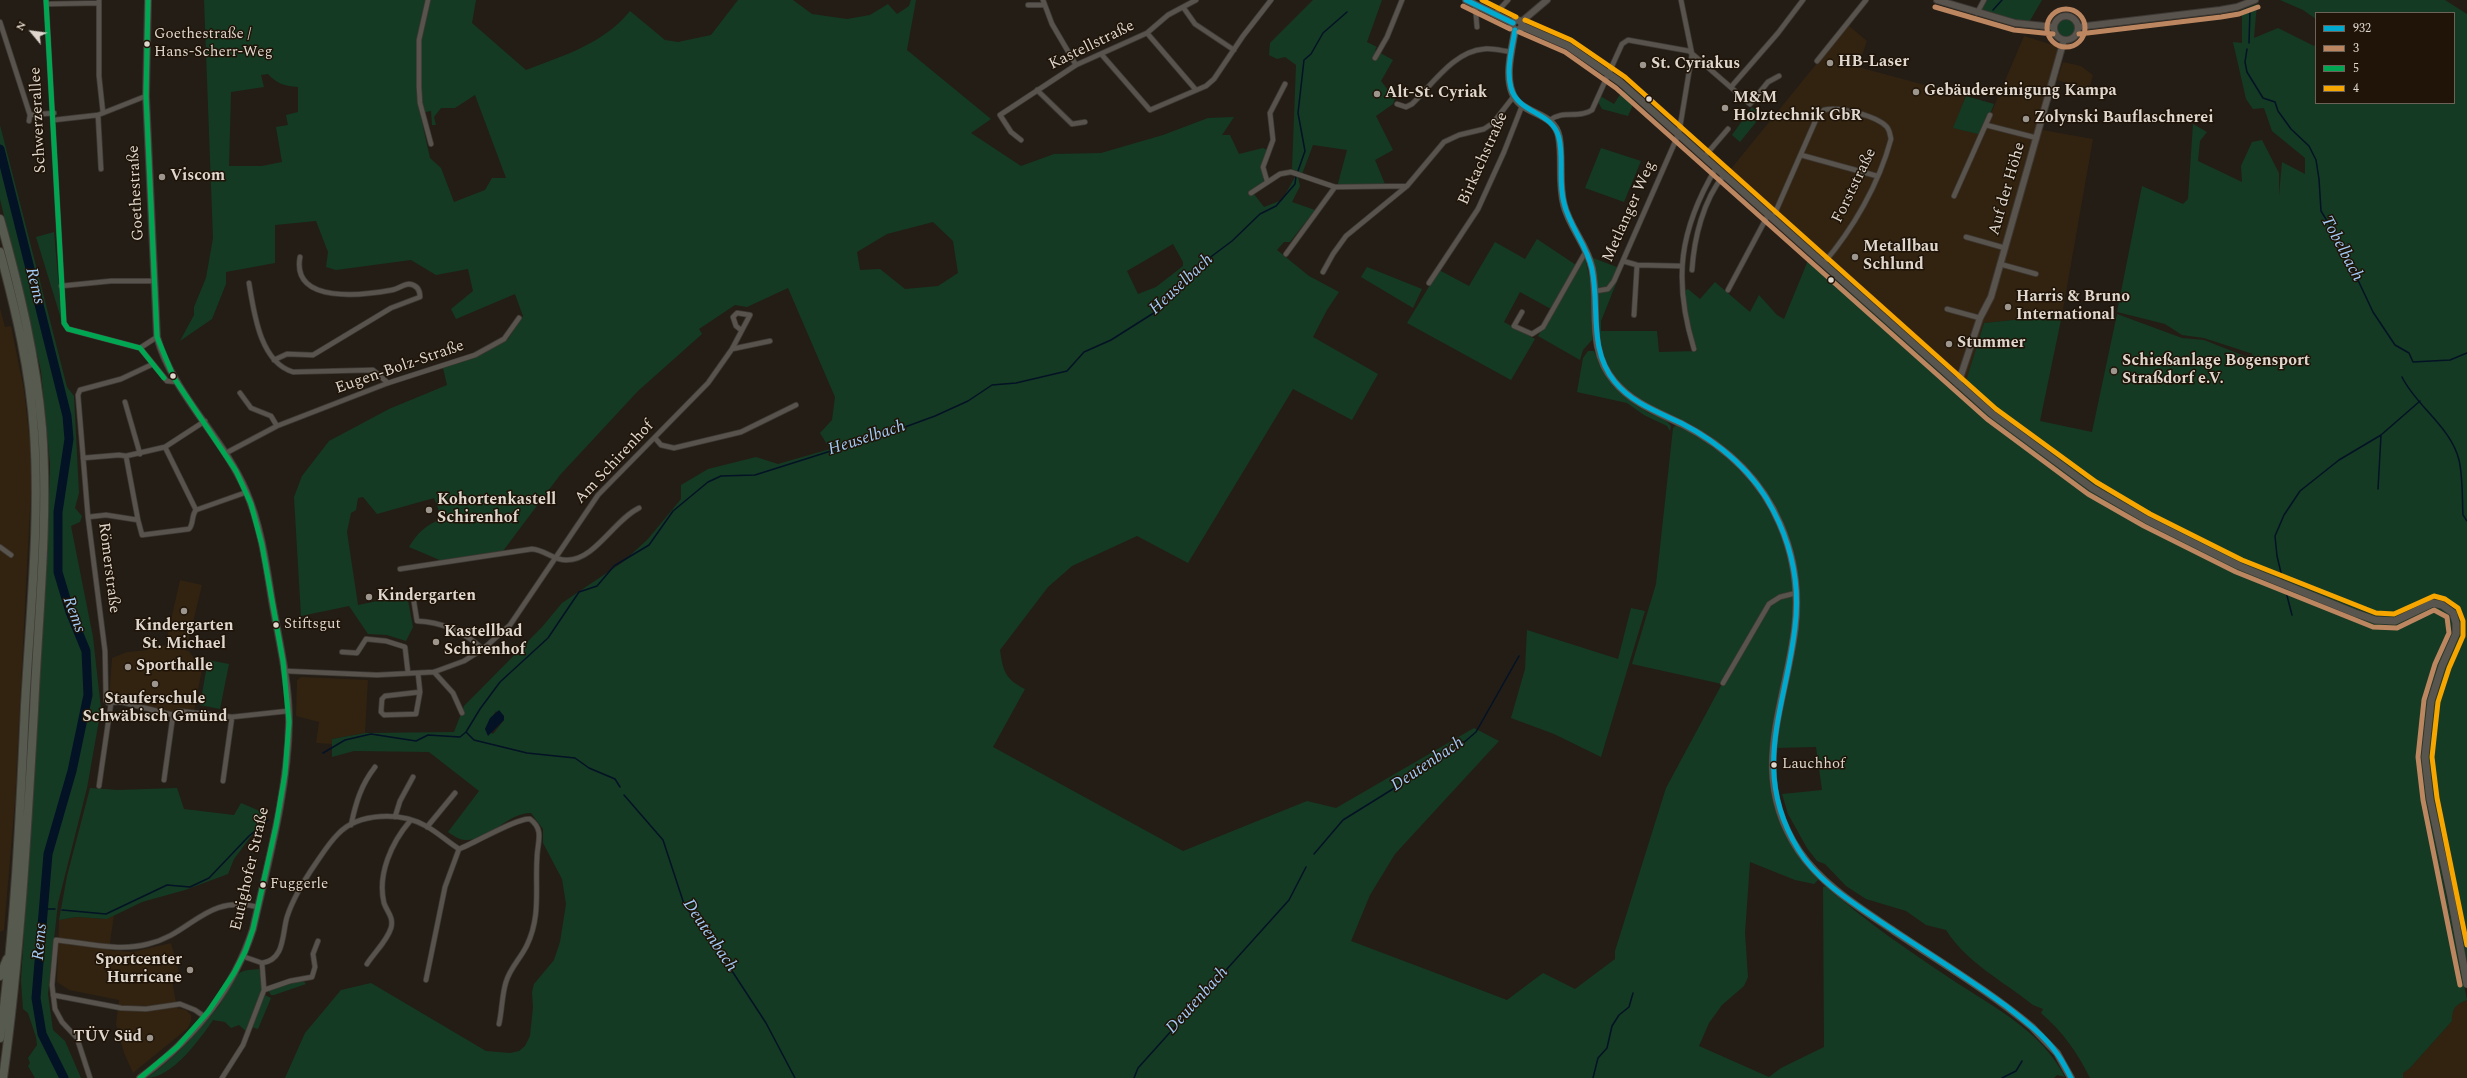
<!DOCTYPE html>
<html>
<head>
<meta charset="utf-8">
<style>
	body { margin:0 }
	#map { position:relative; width:2467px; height:1078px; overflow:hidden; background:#231d16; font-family:Spectral,serif }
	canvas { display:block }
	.legend { position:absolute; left:2315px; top:12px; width:140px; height:92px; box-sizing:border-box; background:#1f1407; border:1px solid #6c6257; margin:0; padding:5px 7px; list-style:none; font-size:12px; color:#dfd7ce }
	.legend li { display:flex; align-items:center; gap:8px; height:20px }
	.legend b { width:20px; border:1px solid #6c6257 }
	.north { position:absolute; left:12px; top:12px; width:40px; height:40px; -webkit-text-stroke:3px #1f1407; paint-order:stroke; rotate:299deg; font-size:11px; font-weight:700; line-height:16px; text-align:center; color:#dfd7ce }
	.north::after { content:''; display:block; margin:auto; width:14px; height:18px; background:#dfd7ce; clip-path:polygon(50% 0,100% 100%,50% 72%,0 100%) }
</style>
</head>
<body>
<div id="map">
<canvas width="2467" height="1078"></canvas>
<ul class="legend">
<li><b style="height:5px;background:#00a9ce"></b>932</li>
<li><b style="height:5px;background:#bb8660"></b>3</li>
<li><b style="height:5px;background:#00a651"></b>5</li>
<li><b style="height:5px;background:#f7a600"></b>4</li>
</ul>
<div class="north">N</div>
</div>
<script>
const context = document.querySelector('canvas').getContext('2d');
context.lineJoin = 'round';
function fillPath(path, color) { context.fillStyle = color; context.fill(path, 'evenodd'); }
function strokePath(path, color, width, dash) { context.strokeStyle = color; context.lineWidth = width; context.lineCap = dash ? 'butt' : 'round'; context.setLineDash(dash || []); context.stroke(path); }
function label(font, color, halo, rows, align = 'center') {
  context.font = font + ' Spectral,serif'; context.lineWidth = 3; context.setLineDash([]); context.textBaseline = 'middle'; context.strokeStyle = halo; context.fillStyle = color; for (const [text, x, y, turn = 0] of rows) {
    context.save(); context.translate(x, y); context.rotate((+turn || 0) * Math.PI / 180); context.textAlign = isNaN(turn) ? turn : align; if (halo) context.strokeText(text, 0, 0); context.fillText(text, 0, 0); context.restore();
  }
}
const built = new Path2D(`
	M1848 25 1867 41 1858 67 1966 96 1954 128 1982 135 2024 36 2053 45 2059 49 2037 129 2093 139 2062 315 1984 323 1965 384 1726 175Z
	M2063 62 2081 66 2093 75 2089 90 2057 80Z
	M0 308 5 327 11 326 24 390 30 444 31 488 15 801 4 930 0 932Z
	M180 580 202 585 188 643 167 638Z
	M158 644 189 651 202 669 194 711 168 713 109 699 112 658 127 652 147 650Z
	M301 677 368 680 365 733 332 739V744L316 743 319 722 296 716 297 680Z
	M114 915 109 950 132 952 171 943 179 972 171 975 177 1008 186 1010 191 1015V1021L188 1028 133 1073 124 1053 116 1024 119 1000 69 990 57 982 59 920 76 917 107 919Z
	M2467 1000V1078H2403L2402 1073 2410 1068 2452 1021V1012L2456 1005Z`);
const green = new Path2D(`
	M204 0H476L472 23 526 70C565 55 603 44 630 11L665 40 678 42 711 35 738 0H793L812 14 847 19 870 15 888 4 897 14 909 6 911 0H916L907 50 991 119 971 133 1021 166 1054 154 1101 153 1163 135 1208 118 1234 117 1222 135H1230L1239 154 1263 148 1269 151C1262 164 1262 169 1264 182L1254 194 1264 207 1282 200 1295 177H1298L1300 186 1292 202 1315 210 1290 242H1284L1277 250 1309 276 1339 292 1327 310 1313 337 1378 374 1352 420 1293 389 1188 563 1137 536 1072 566 1048 587 1000 650C1003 671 1005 679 1025 689L993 747 1183 851 1307 801 1336 808 1474 728 1499 741 1395 854 1370 895 1351 941 1507 1000 1543 973 1575 989 1615 959V951L1666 788 1722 684 1632 664 1656 584 1673 428 1676 425C1767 469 1809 556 1789 655 1780 698 1766 738 1770 783 1774 819 1800 849 1819 879L1814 884 1795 880 1750 862 1745 933 1748 977 1744 986 1722 1005 1709 1023 1699 1046 1769 1077 1781 1068 1824 1047 1823 887 1827 886C1865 922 1908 950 1951 979 1993 1007 2041 1030 2065 1077L2057 1075 2054 1078H285L305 1033 341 990 371 983 486 1051 510 1053 519 1051 525 1046 530 1036 533 1007 532 992 534 984 554 960 560 942 566 904 562 879 543 843V829L531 813C506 813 491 841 465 840 460 840 452 835 448 832L479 791 429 752 354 751 332 757V739L365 733 454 732 464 706 542 627 562 603 623 562 648 539 681 499V485L708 469 756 457 778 464 830 449 820 433 832 420 835 397 788 288 747 307 735 305 699 329 702 334 638 391 560 475 503 551 442 561 409 547C417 533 427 524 442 519L434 498 377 514 363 497 358 498 356 510 351 513 347 532 358 605 407 595 413 627 406 641 387 635 368 634 349 606 301 616 294 497 302 476 329 441 389 409 447 385 443 368 483 354 508 339 523 316 515 294 456 319 451 309 473 291 468 269 436 275 411 260 336 270 326 267 328 252 316 221 275 225V263L226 272V284L212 319 180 341 194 315V307L206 278 213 238ZM268 74C277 84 285 86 298 87V112L286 115 288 125 276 127 282 162 262 166H229L231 92 264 87 261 75ZM475 95 506 178H492L485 190 454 202 441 168 430 158 420 113 431 111 432 125H436L434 117 441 108H455ZM933 222 953 241 958 273 938 286 905 289 880 269 860 270 857 252 887 234ZM1173 244 1183 262V266L1156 287 1138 294 1127 271ZM496 711 504 720 493 734 485 729Z
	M1313 0H1382L1367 42 1377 47 1375 50 1393 60 1381 81 1395 99 1393 104 1376 116 1393 150 1375 160 1385 184 1337 187 1347 150 1313 145 1302 174 1292 169 1296 65 1285 57 1277 59 1269 55 1270 43Z
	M1987 0H2042L2028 24 1980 11Z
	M2280 0H2445L2467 14V973C2459 936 2452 898 2444 861 2434 811 2423 762 2431 712 2434 692 2443 673 2450 655 2454 647 2459 638 2460 629 2461 623 2457 612 2453 607 2436 583 2412 615 2394 617 2366 620 2343 598 2316 599L2393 623C2418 621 2441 586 2455 627L2428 704 2423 765 2428 803 2467 1000C2455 1005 2452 1008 2452 1021L2410 1068 2403 1073V1078H2090C2077 1052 2063 1032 2041 1013L2043 1009 2033 1005C2002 980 1968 964 1946 930L1926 925 1906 911 1866 899 1846 886 1825 864 1817 861 1807 848 1788 814 1782 794 1822 790 1816 747 1775 748 1791 665 1798 582 1766 493 1748 468 1729 451 1629 394 1606 367 1597 331 1598 290 1593 258 1622 269 1601 321V331H1657L1659 352 1697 351 1689 321 1684 291 1688 289 1700 299 1715 282 1750 312 1759 295 1777 315 1784 319 1809 258 1856 298 1980 409 1992 414 1995 412 1965 384 1984 323 2062 315 2040 421 2092 432 2117 314 2182 338 2204 340 2247 357 2253 354 2204 338 2182 335 2165 324 2117 312 2142 186 2183 204 2188 199 2193 124 2207 132 2200 141 2198 161 2242 182 2241 166 2252 142 2262 140 2279 173V196L2282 162 2305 174V158L2272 131 2264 108 2253 109 2246 99 2233 42 2242 43V10L2257 4 2254 38 2278 28 2314 46 2316 44V103H2454V13H2316V19L2303 10Z
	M2056 28a10 10 0 1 1 20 0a10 10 0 1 1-20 0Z
	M1625 91C1636 100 1634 104 1628 116L1602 109 1597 100 1600 96 1614 104 1621 93Z
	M1966 96 1994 104 1982 135 1953 128Z
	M1752 107 1761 116 1740 142 1732 135Z
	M0 125 67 387 74 396 79 493 75 508 82 516 80 522 71 526 93 637 101 709 87 788 58 903 48 994 53 1030 65 1041 81 1078H35L28 1066 30 1063 28 1058 37 1045 36 1037 28 1013 23 1009 21 980 47 562 50 464 41 371 0 199Z
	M1601 148 1641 161 1624 202 1585 188Z
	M54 232 62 322 36 237Z
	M1537 239 1576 265 1551 309 1520 292 1504 322 1535 339 1511 380 1407 323 1439 270 1469 286 1495 242 1525 259Z
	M1585 258 1592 289V340L1583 350 1580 360 1538 336Z
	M1367 267 1422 289 1413 308 1361 277Z
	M1588 351H1594C1605 378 1622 398 1647 412 1655 416 1666 418 1671 426L1670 431 1667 426 1644 415 1627 403 1577 392 1583 358Z
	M1631 608 1645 611 1601 757 1554 734 1511 718 1525 669 1527 630 1618 659Z
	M208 660 229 664 220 709 200 705Z
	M90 788 118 790 177 788 184 809 234 815 241 803 267 814 263 829 255 831 234 859 228 874 185 890 142 902 107 919 76 917 59 920 67 876Z
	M259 969C266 992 256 1010 247 1032L239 1025 231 1028 225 1022 213 1020C200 1039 172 1078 147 1078 175 1058 198 1033 219 1006 226 996 230 981 238 974 244 969 253 970 259 969Z
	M302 979 306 984 274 995H271L268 990Z
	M265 995 271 998 258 1029 252 1027Z`);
const water = new Path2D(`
	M499 710 504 716V720L488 736 485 729 490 718Z`);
const stream = new Path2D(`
	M1993 10 2002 0
	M2249 43 2250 10
	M2247 49 2245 62 2247 72 2263 98 2275 102 2278 111 2291 129 2309 146 2316 160 2319 179 2321 211 2340 242 2373 312 2395 345 2409 353 2413 362 2450 360 2467 353
	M1298 171 1305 151 1298 113 1304 60 1311 54 1323 33 1347 12
	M2402 377C2416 406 2451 427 2459 460 2463 477 2462 498 2463 515L2467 521
	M2378 489 2381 435
	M2283 581 2277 556 2275 536 2284 515 2300 491 2339 460 2381 435 2420 401
	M2285 588 2292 615
	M466 732 480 709 500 682 548 638 579 592 597 586 614 566 649 545 673 511 708 482 721 476 755 475 894 431 935 416 968 401 992 385 1016 383 1067 371 1084 352 1111 340 1160 309 1204 262 1232 241 1260 214 1276 206 1295 184 1296 176
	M323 753 345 740 371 734 416 741 428 735 460 737 466 732 474 740 527 753 575 758 589 768 615 779 620 787
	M624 795 663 840 685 907 702 925 766 1023 795 1078
	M1314 854 1343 820 1454 751 1476 732 1519 656
	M42 909H55
	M62 910 106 914 167 885 190 887 209 878 249 836 268 820
	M1134 1078 1138 1068 1289 900 1306 867
	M1593 1078 1598 1058 1607 1048 1612 1026 1619 1015 1629 1007 1633 993
	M2002 1078 2016 1071 2022 1061`);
const river = new Path2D(`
	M0 149 67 416 69 439 58 512V572L70 612 86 651 88 695 72 771 48 854 36 998 42 1034 64 1078`);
const minor = new Path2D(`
	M46 0 64 323 68 329 140 348 167 381 178 382
	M428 0 419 40V87L420 103 431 144
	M1043 0 1052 24 1076 65
	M99 3V76L103 113
	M47 4 99 3V0
	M1475 4 1477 27
	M1028 5H1043
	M1183 7 1195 24 1234 50
	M1977 13 1984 0
	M1495 14 1508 0
	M0 22 30 115 29 121
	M1147 33 1196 90
	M1102 55 1150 110 1206 86 1214 79 1243 36 1271 0
	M1375 58 1387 37 1402 0
	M1817 61 1866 0
	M1731 87 1778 33 1803 0
	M1037 90 1072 124 1085 122
	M1397 104 1406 107 1412 104C1432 85 1454 51 1484 49 1493 48 1503 51 1512 52
	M30 115 54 113
	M98 115 101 169
	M54 120 98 115 146 96
	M1550 120C1562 110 1579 119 1592 110L1622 44 1628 40 1689 51 1750 104 1768 82 1779 76
	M1986 125 2037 138
	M1021 140 1011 132 1000 115 1076 65 1147 33 1168 15 1196 0
	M1801 155 1877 176
	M1704 157 1728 129
	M1267 181 1263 167 1273 140 1270 113 1285 84
	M1251 193 1280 174 1291 172 1335 187 1407 186
	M1954 196 1990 115
	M1775 213 1818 115 1824 110C1839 106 1877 116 1887 127 1890 131 1890 135 1891 139 1879 184 1853 229 1823 264
	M1966 237 2005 248
	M1286 254 1335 187
	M1623 261 1637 265 1680 266
	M2000 264 2036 274
	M1692 270C1694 239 1703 200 1724 175
	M1323 272 1333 254 1346 236 1407 186 1444 142 1459 135 1484 129 1493 123 1514 96
	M249 283C254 313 260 362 293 372L373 370 388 383
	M1429 283 1478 209 1504 152 1522 106
	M61 286 111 281H154
	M1728 290 1768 215
	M1596 291 1608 289 1614 281 1679 133 1692 54 1681 0
	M1947 309 1980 318
	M1522 312 1514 326 1532 334 1543 327 1586 251
	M1634 315 1637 265
	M140 348 157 337
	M732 349 770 341
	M1694 349C1673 280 1679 230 1716 168
	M274 360 287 354 313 355 391 308 420 297C420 290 417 285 409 284 404 284 398 289 392 290 365 295 291 305 300 257
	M153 364 121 379 80 390 78 395 88 517 105 651 106 701 108 703 121 702 173 715 164 780
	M240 393 251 408 271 416 277 426
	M125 402 140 454
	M655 438 661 445 674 448 741 432 796 405
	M165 447 196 510
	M226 453 277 426 388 383 475 355 504 339 519 318
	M126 456 138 520
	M83 458 119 455 126 456 165 447 205 421
	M88 517 106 515 138 520 142 535 189 529C194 524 191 516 196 510L247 492
	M0 547 11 555
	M400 569 532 549C545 550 555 561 567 560 595 560 614 520 639 508
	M413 596 417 621C443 622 464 632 483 649
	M342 652 357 653 366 639 386 641 405 647 408 673
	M285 671 377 675 434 672 464 661 483 649 510 625 598 495 708 383 732 349 750 315 737 313 733 317 736 326 741 330
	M434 672 453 693 462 713
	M418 673 420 692 416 714 384 715 381 712 382 699 385 696 420 692
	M1723 683 1769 604 1780 597 1796 593
	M173 715 179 711 232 717 288 711
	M223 781 232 717
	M99 786 111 703
	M395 817 400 801 413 777
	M351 825C356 802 361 785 375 767
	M427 827 455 793
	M242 956 262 963C285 960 282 934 287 917 293 898 305 879 316 863 323 853 329 843 338 834 359 812 401 812 426 826 437 832 448 842 459 849 475 843 518 817 530 819 545 830 537 843 537 858 535 889 541 916 527 945 521 958 510 968 506 982 502 994 502 1011 499 1024
	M367 964C374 953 387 941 391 928 394 917 387 912 384 903 377 874 392 842 410 821
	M426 980 445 887 459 849
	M264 990 290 981 312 977 315 967 313 954 318 941
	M53 995 121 1008 146 1009 180 1004 195 1010 205 1017
	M90 1078 77 1038 62 1022 55 1009 52 985 56 940C86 943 119 952 148 944 192 934 205 894 258 907
	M222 1078 243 1045 264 990 262 963`);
const tertiary = new Path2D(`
	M1937 0 2015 23 2054 27
	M2054 28a12 12 0 1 1 24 0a12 12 0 1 1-24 0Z
	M1521 22 1547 0
	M2078 27 2220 10 2237 7 2255 0
	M1958 384 1980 318 1991 297 2064 40
	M140 1078C192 1040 233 991 253 929 268 862 288 791 289 722 289 681 279 641 272 601 266 564 261 526 246 491 223 437 173 394 157 337L146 96 148 0`);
const secondary = new Path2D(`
	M1466 0 1513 23
	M1512 25a5 5 0 1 1 10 0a5 5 0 1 1-10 0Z
	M1522 26 1568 46 1620 82 1992 414 2092 488 2147 520 2239 566 2355 613 2375 620 2395 621 2433 603 2442 605 2453 613 2456 623V634L2442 666 2431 701 2425 757 2430 799 2451 897 2467 984
	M1515 30C1512 49 1505 74 1512 92 1520 116 1554 110 1559 137 1563 159 1558 183 1564 205 1570 228 1587 245 1592 268 1600 306 1586 348 1614 381 1632 403 1657 412 1682 424 1725 446 1761 479 1780 524 1794 556 1799 593 1795 628 1785 708 1748 775 1799 851 1822 885 1860 908 1894 931 1940 962 1989 991 2032 1027L2057 1053 2071 1078`);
const trunk = new Path2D(`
	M0 219C19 287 36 357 42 428 49 521 38 617 34 710 27 833 20 956 3 1078
	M0 252C16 311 30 371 34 432 40 523 30 615 25 706 20 817 15 928 0 1038
	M0 976 7 959`);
const bus1 = new Path2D(`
	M1466 0 1513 23
	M1515 30C1512 49 1506 70 1511 88 1518 114 1553 111 1559 138 1564 159 1558 181 1564 203 1569 226 1587 245 1592 269 1600 308 1588 349 1615 382 1632 403 1658 412 1681 423 1720 443 1755 473 1774 512 1792 547 1800 587 1795 627 1786 708 1750 770 1798 849 1816 879 1847 899 1875 918 1919 948 1964 975 2006 1006 2024 1020 2045 1036 2058 1055 2063 1062 2067 1070 2071 1078`);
const bus2 = new Path2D(`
	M1463 6 1510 29
	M1935 7 2014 30 2053 34
	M2047 28a19 19 0 1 1 38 0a19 19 0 1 1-38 0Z
	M1519 32 1565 52 1616 88 1987 419 2088 494 2144 526 2236 572 2373 627 2397 628 2434 610 2447 617 2449 633 2435 664 2424 700 2418 757 2423 800 2460 985
	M2079 34 2221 17 2239 14 2258 7`);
const bus3 = new Path2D(`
	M46 0 64 323 68 329 140 348 164 378
	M140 1078 177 1047 208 1012 234 973 245 952 253 929 276 826 285 774 289 722 283 661 262 545 251 504 236 471 174 378 157 337 146 96 148 0`);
const bus4 = new Path2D(`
	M1482 0 1516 17
	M1525 20 1571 40 1625 77 1996 409 2096 482 2150 514 2242 560 2376 613 2394 614 2434 596 2445 599 2458 608 2463 621V636L2449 668 2438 702 2432 757 2437 798 2467 945`);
const markers = [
	[147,44,3.5,"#dfd7ce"],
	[1830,63,4,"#9d968e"],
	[1643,65,4,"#9d968e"],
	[1916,92,4,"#9d968e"],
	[1377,94,4,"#9d968e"],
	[1649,99,3.5,"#dfd7ce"],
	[1725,108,4,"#9d968e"],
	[2026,119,4,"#9d968e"],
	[162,177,4,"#9d968e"],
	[1855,257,4,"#9d968e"],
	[1831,280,3.5,"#dfd7ce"],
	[2008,307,4,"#9d968e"],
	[1949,344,4,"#9d968e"],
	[2114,371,4,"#9d968e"],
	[173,376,3.5,"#dfd7ce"],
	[429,510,4,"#9d968e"],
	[369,597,4,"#9d968e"],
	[184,611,4,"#9d968e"],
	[276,625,3.5,"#dfd7ce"],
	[436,642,4,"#9d968e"],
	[128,667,4,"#9d968e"],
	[155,684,4,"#9d968e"],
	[1774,765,3.5,"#dfd7ce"],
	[263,885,3.5,"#dfd7ce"],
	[190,970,4,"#9d968e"],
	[150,1038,4,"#9d968e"]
];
const busNames = [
	["Goethestraße /",154,35],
	["Hans-Scherr-Weg",154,53],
	["Stiftsgut",284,625],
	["Lauchhof",1782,765],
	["Fuggerle",270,885]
];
const streetNames = [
	["Kastellstraße",1092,46,-26],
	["Schwerzerallee",39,120,-93],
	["Birkachstraße",1484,159,-66],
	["Forststraße",1855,186,-64],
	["Auf der Höhe",2008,189,-74],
	["Goethestraße",137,193,-93],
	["Metlanger Weg",1630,212,-66],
	["Eugen-Bolz-Straße",400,368,-19],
	["Am Schirenhof",615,463,-47],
	["Römerstraße",108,568,83],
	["Eutighofer Straße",251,869,-77]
];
const poiNames = [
	["HB-Laser",1838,63],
	["St. Cyriakus",1651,65],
	["Gebäudereinigung Kampa",1924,92],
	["Alt-St. Cyriak",1385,94],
	["M&M",1733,99],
	["Holztechnik GbR",1733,117],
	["Zolynski Bauflaschnerei",2034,119],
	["Viscom",170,177],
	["Metallbau",1863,248],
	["Schlund",1863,266],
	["Harris & Bruno",2016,298],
	["International",2016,316],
	["Stummer",1957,344],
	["Schießanlage Bogensport",2122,362],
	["Straßdorf e.V.",2122,380],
	["Kohortenkastell",437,501],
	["Schirenhof",437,519],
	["Kindergarten",377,597],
	["Kindergarten",184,627,"center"],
	["St. Michael",184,645,"center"],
	["Kastellbad",444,633],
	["Schirenhof",444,651],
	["Sporthalle",136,667],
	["Stauferschule",155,700,"center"],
	["Schwäbisch Gmünd",155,718,"center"],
	["Sportcenter",182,961,"right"],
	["Hurricane",182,979,"right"],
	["TÜV Süd",142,1038,"right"]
];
const waterNames = [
	["Tobelbach",2341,249,62],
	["Heuselbach",1182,285,-43],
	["Rems",34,286,76],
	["Heuselbach",867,439,-18],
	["Rems",73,615,70],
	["Deutenbach",1428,765,-34],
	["Deutenbach",709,936,56],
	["Rems",41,942,-85],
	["Deutenbach",1198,1001,-48]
];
fillPath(built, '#322311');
fillPath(green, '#153a23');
fillPath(water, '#031225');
strokePath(stream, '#031225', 1.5);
strokePath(river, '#031225', 9);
strokePath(minor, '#3e3934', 6);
strokePath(tertiary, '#3e3934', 8);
strokePath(secondary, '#3e3934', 8);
strokePath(trunk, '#3e3934', 10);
strokePath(minor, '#58534c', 4.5);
strokePath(tertiary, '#58534c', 6);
strokePath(secondary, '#57554d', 7);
strokePath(trunk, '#575a4f', 8);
strokePath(bus1, '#00a9ce', 5);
strokePath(bus2, '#bb8660', 5);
strokePath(bus3, '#00a651', 5);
strokePath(bus4, '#f7a600', 5);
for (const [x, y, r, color] of markers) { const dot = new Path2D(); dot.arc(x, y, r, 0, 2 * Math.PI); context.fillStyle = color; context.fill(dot); strokePath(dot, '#1f1407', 1.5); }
label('15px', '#dfd7ce', '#1f1407', busNames, 'left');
label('16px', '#dfd7ce', '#1f1407', streetNames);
label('bold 16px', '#dfd7ce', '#1f1407', poiNames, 'left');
label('italic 17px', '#a2ccf8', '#1f1407', waterNames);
</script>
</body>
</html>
